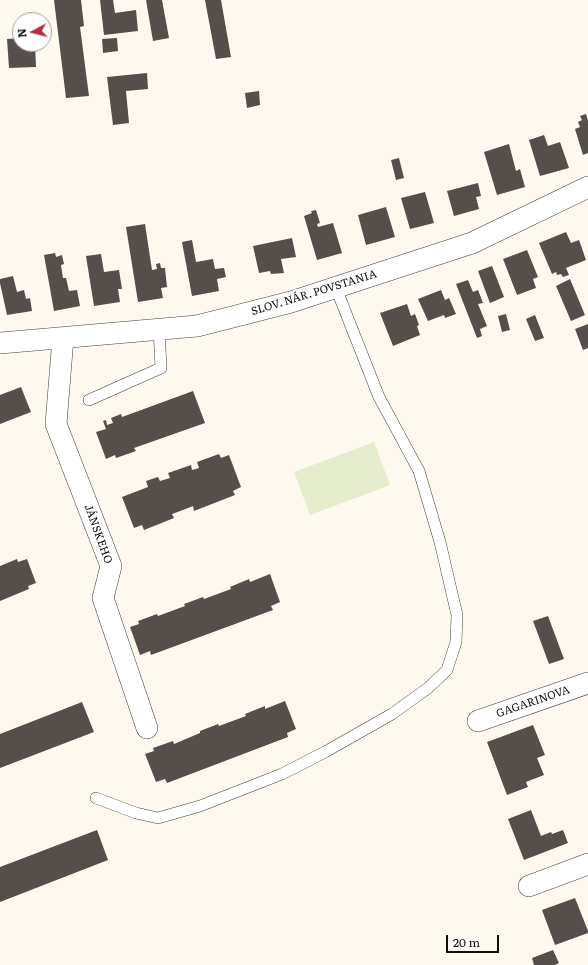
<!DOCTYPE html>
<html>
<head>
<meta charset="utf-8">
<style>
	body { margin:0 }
	#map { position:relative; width:588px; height:965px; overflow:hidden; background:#fef9ef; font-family:Literata,serif }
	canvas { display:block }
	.north { position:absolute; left:12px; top:12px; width:40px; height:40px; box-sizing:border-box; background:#fff; border:1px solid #9e9e9e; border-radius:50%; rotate:263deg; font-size:11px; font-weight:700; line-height:16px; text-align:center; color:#0d0d0d }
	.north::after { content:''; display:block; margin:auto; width:14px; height:18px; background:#b13146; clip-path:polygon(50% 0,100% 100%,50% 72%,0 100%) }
	.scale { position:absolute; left:446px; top:935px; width:53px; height:18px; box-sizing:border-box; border:2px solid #0d0d0d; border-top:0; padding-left:5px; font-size:12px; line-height:14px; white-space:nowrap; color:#0d0d0d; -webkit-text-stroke:3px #fff; paint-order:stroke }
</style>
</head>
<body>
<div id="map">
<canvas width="588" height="965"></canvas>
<div class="north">N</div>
<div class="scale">20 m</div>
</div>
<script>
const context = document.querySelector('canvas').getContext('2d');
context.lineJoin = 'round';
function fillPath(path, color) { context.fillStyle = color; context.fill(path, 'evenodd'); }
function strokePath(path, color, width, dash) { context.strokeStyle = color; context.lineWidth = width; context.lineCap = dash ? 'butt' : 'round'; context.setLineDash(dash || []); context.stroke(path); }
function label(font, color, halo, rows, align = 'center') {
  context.font = font + ' Literata,serif'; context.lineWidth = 4; context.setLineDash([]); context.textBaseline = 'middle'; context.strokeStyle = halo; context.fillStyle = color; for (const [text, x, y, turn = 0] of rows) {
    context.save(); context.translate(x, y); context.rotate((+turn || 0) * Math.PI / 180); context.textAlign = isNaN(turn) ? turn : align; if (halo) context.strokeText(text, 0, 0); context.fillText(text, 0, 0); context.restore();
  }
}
const pitch = new Path2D(`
	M374 442 390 485 310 515 294 472Z`);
const building = new Path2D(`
	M54 0H81L84 26 80 27 89 96 66 98Z
	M100 0H113L115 13 136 10 138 31 104 35Z
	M146 0H162L169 38 153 41Z
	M205 0H221L231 57 216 59Z
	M20 38V44H35L36 67 9 68 7 39Z
	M117 38 118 51 103 53 102 39Z
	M147 73 148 89 126 91 129 123 113 125 107 77Z
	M259 91 260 105 247 108 245 93Z
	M586 114 588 121V153L583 155 575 129 580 127 578 122 582 120 580 116Z
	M544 135 548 146 560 142 569 168 540 176 529 140Z
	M509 144 516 171 520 169 525 187 497 195 484 152Z
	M399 158 404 178 396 180 391 160Z
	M478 183 481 196 476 197 479 209 454 216 447 191Z
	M425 192 434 223 410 229 401 198Z
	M386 207 395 237 366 245 358 215Z
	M316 210 320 223 317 224 318 227 333 223 342 253 317 260 304 216 312 213 311 211Z
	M145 224 152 270 157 269 156 264 160 263 161 268H165L167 287 161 288 163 298 138 302 126 227Z
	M566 232 571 243 579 240 586 260 566 268 569 275 563 277 561 274 557 275 556 272 552 274 539 243Z
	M292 238 296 257 281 259 284 273 271 274 270 271 259 273 253 246Z
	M192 240 196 262 213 259 215 269 224 268 226 277 217 279 219 291 192 296 182 242Z
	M527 250 538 277 533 279 536 288 517 295 503 259Z
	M55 253 56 257 62 255 64 264 61 265 63 278H66L69 291 77 290 80 306 54 311 44 255Z
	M101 254 104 272 119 270 122 289H118L120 302 94 306 86 256Z
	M492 266 504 297 490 303 478 271Z
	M13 276 17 292 24 290 26 299 30 298 32 311 7 315 0 283V279Z
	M570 279 585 315 571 321 556 286Z
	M468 280 473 292 478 290 483 303 478 304 487 326 480 329 482 336 477 338 456 284Z
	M441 290 445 300 449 298 456 314 445 318 444 315 428 321 418 299Z
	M407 304 411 316 415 314 419 325 417 326 420 335 393 346 380 313Z
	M506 314 510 330 502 332 498 316Z
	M535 315 544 338 535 341 526 319Z
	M588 324V348L583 350 575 329Z
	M21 387 31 412 0 424V395Z
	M193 391 205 423 134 448 136 451 116 458 115 455 106 459 96 432 106 429 103 421 106 420 107 425 113 423 111 418 121 414 122 417Z
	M219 454 221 458 229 455 241 487 233 491 235 495 194 511 193 506 183 510 172 514 174 518 144 530 142 525 134 528 122 497 148 487 146 481 158 477 160 481 170 478 168 473 191 465 192 470 199 468 197 462Z
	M17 559 18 562 27 559 36 583 28 586 29 589 0 601V566Z
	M270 574 280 602 271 606 273 610 151 655 150 651 140 655 130 627 139 624 138 621 157 614 158 616 185 606 184 604 203 597 204 599 231 589 230 587 249 579 250 582Z
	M548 616 564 659 549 664 533 621Z
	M285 701 296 729 287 733 288 737 167 783 165 779 156 782 145 754 154 751 153 748 173 741 174 744 200 733V731L218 724 219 726 246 716 245 714 265 706V709Z
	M82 702 94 732 0 768V734Z
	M533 725 545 755 537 758 544 775 526 782 528 787 507 795 487 742Z
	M531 810 541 836 551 832 552 834 563 830 568 843 524 860 508 819Z
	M97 830 108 860 0 902V867Z
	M575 898 588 931V933L555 945 542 910Z
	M553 950 559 963 555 965H534L532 958Z`);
const lane = new Path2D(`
	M89 400 161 368 159 329
	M96 798 136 813 158 818 200 806 282 774 325 752 392 714 428 688 447 670 456 642 457 615 440 542 419 471 379 397 336 288`);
const street = new Path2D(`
	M63 338 56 424 111 566 103 598 147 728
	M0 343 197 326 291 302 472 243 588 187
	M478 721 588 683
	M529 886 588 864`);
const streetNames = [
	["SLOV. NÁR. POVSTANIA",314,293,-17],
	["JÁNSKEHO",98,534,70],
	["GAGARINOVA",533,702,-19]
];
fillPath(pitch, '#e6edcd');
fillPath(building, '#554e4b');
strokePath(lane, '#404040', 12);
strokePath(street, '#404040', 22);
strokePath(lane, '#fff', 11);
strokePath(street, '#fff', 21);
label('11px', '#0d0d0d', '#fff', streetNames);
</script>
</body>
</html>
